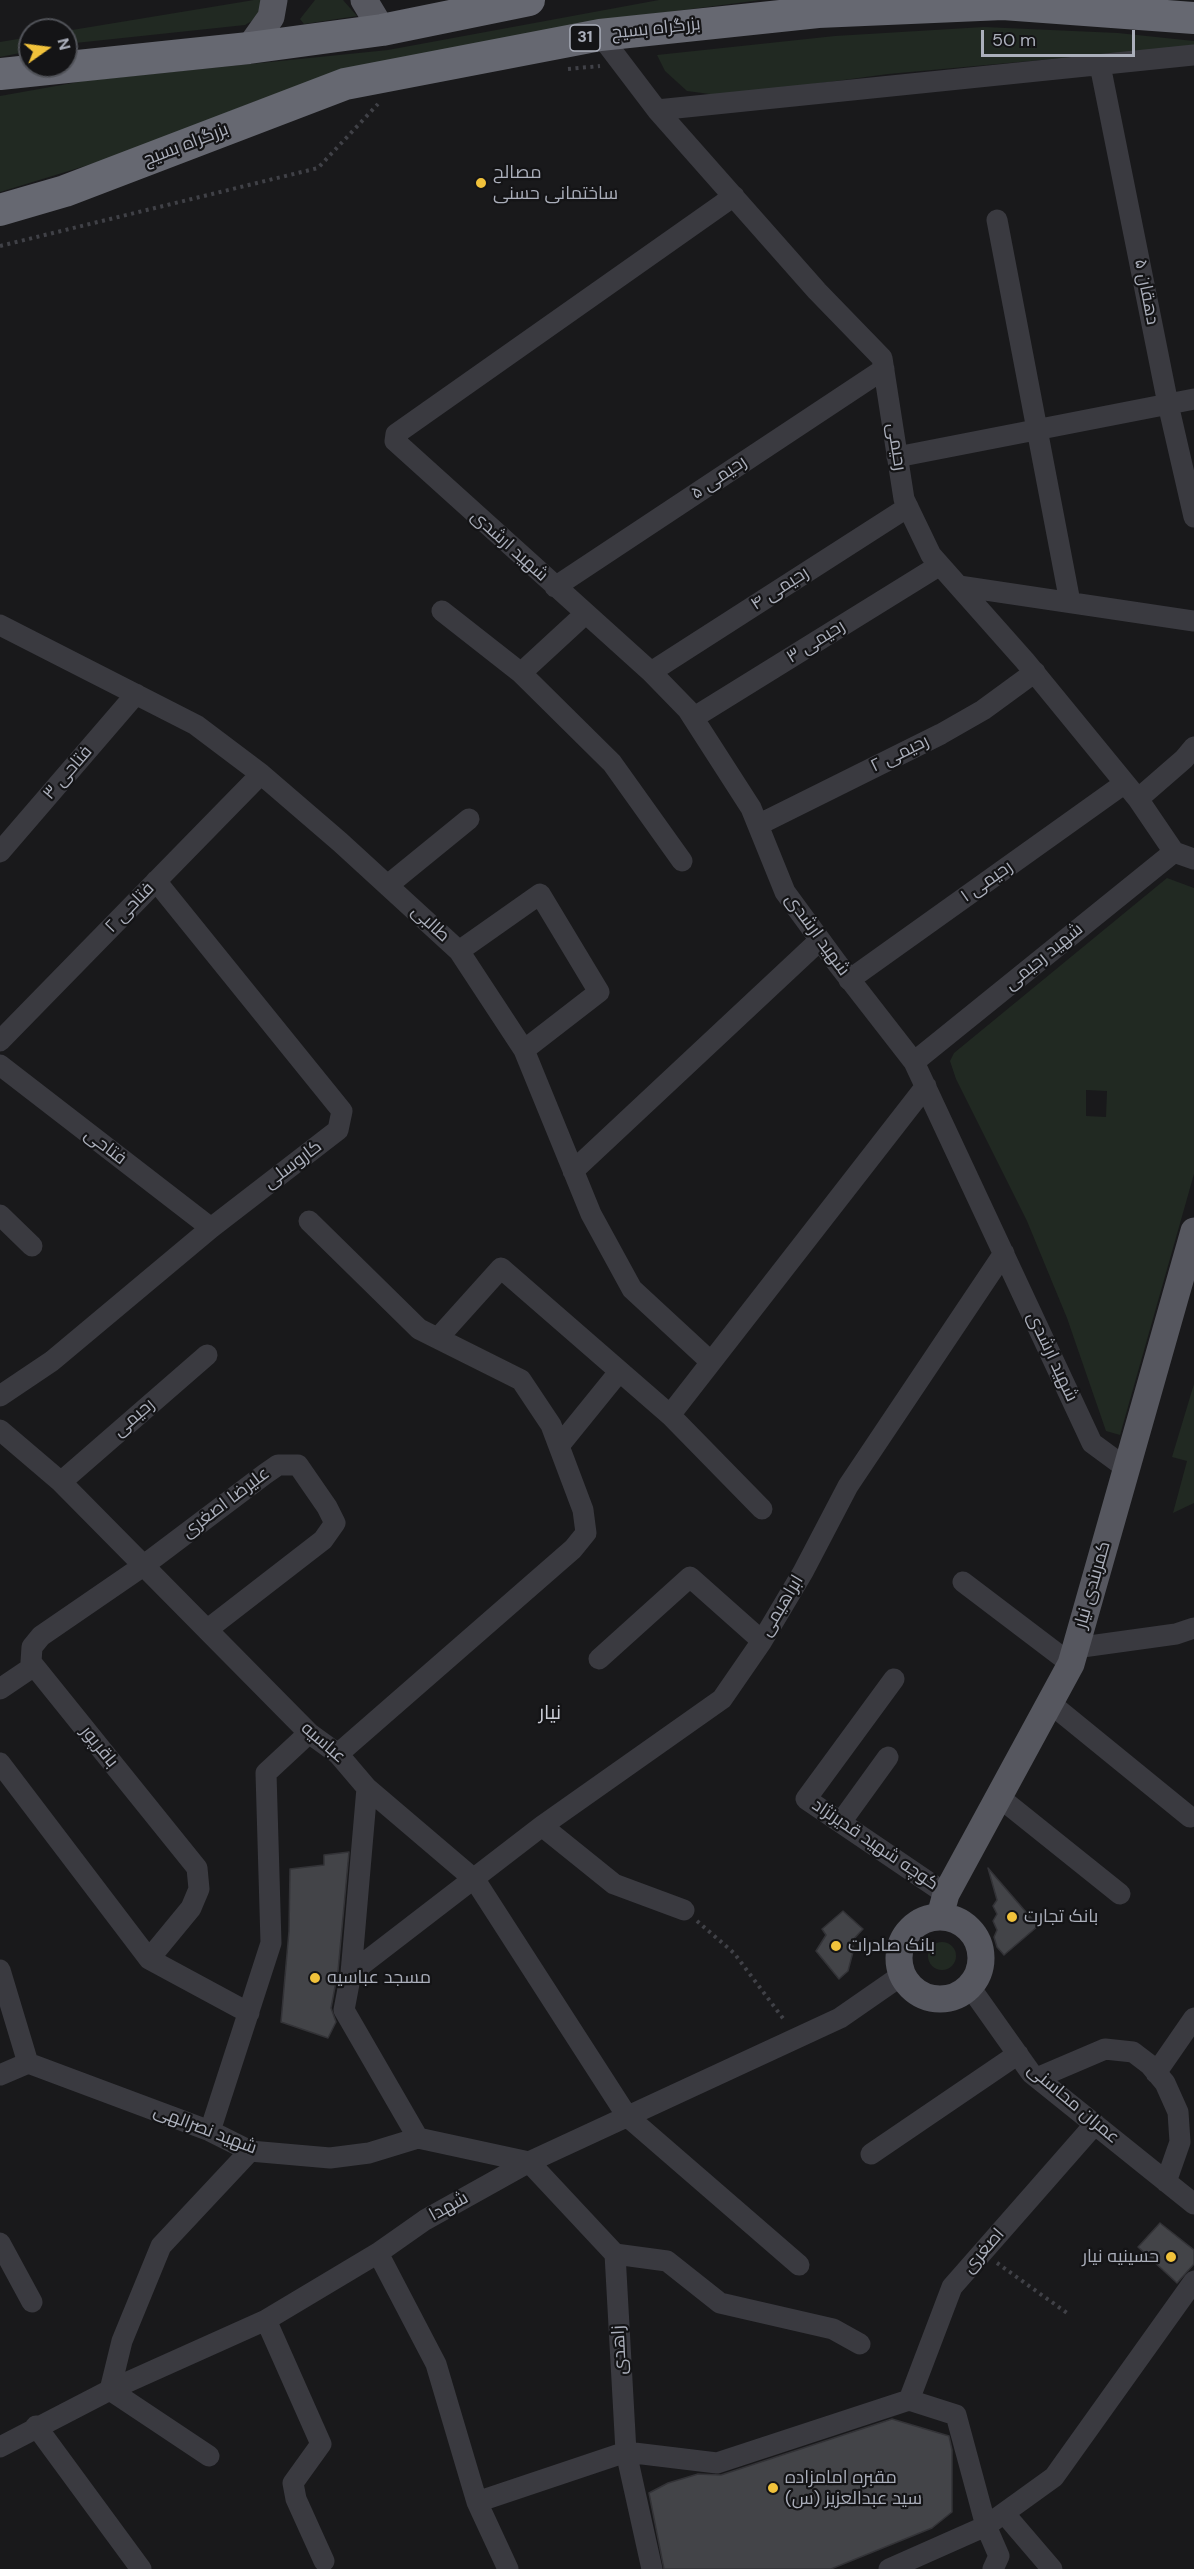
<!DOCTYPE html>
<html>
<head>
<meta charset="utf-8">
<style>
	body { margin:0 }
	#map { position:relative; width:1194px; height:2569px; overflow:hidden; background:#19191b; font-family:"DM Sans",sans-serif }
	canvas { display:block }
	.north { position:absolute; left:18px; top:18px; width:60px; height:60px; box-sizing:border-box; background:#141416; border:2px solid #505258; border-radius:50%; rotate:76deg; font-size:16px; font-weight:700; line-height:24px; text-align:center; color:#abafbb }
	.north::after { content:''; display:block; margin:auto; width:21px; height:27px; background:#f1c23b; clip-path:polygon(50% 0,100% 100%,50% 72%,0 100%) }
	.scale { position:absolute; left:981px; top:30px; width:154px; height:27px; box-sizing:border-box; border:3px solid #abafbb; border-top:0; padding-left:8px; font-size:18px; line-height:21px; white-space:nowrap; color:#abafbb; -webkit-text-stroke:4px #141416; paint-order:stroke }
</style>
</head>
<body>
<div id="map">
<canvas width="1194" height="2569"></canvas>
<div class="north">N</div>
<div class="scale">50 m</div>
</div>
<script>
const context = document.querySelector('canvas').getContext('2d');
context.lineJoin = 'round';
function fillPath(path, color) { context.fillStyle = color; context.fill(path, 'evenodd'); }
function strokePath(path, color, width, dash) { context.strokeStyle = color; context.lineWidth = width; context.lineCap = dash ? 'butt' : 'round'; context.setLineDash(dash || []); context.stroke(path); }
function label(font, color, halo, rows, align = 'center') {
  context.font = font + ' "DM Sans",Cairo,sans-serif'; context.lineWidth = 4.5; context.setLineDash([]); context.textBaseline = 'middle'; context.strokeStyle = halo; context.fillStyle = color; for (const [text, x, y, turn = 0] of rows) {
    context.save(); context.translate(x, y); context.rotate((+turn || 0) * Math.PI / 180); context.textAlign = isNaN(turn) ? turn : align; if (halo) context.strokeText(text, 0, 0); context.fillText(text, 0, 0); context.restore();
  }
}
const green = new Path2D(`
	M254 0H268L260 16 245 25 66 44V31Z
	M315 0H343L357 16 304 24 300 19Z
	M659 0H761L637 16 387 64 256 101 121 155 0 192V96L84 81 388 50Z
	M984 27 1118 33 1194 41V46L888 74 725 96 687 91 665 71 657 55 835 36Z
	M30 37V51L0 57V42Z
	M1167 878 1194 888V1174L1120 1435 1106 1431 1067 1318 1027 1221 956 1079 950 1061 954 1053ZM1086 1090 1107 1091 1106 1117 1086 1116Z
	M1194 1384V1503L1173 1513 1187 1461 1172 1457Z
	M928 1956a14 14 0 1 1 28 0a14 14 0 1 1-28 0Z`);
const building = new Path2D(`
	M349 1852 338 1971 331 2008 336 2022 328 2038 281 2022 289 1931 290 1869 324 1865V1855Z
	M988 1868 1038 1926 1004 1955 997 1947 994 1937 997 1930 993 1921 997 1914 993 1906 997 1900Z
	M843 1911 863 1929 851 1942 854 1948 848 1971 839 1979 816 1951 826 1935 822 1929Z
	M1160 2223 1194 2250V2264L1177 2283 1138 2247Z
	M892 2419 949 2436 952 2450V2512L932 2528 831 2569H664L649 2493 668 2483 698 2474 721 2475Z`);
const path = new Path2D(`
	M568 69 600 66
	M0 246 318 168 378 104
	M697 1921 734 1953 785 2021
	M997 2263 1067 2313`);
const minor = new Path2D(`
	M600 35 657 110 817 291 882 358 904 499 931 555 1025 661 1138 799 1174 852 1194 859
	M1100 65 1168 404 1194 517
	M657 110 1194 55
	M734 196 396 434 395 441 651 672 688 710 751 808 785 892 837 963 914 1062 1092 1443 1126 1468
	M997 220 1070 602
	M897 457 1194 399
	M959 586 1194 621
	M555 587 884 369
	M442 611 521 673 612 763 682 861
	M0 625 196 725 261 774 340 842 459 951 524 1050 591 1214 632 1289 711 1362
	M651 672 908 507
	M521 673 585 614
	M693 718 940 565
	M1138 799 1184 759 1194 747
	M758 825 941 734 983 710 1035 672
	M0 852 136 694
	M388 885 469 819
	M459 951 540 894 599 992 524 1050
	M849 980 1125 783
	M0 1041 261 774
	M914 1062 1174 852
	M0 1065 211 1228
	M573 1171 820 940
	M0 1215 32 1246
	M309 1221 419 1329 521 1380 551 1425 583 1510 586 1533 573 1549 338 1754
	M438 1338 501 1268 670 1415
	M0 1396 52 1361 211 1228 338 1130 342 1111 156 881
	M0 1430 61 1482 309 1733 338 1754 367 1788 475 1880 627 2116 799 2265
	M559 1446 619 1372
	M61 1482 207 1355
	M762 1509 670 1415 926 1086
	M963 1582 1071 1664
	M1075 1648 1176 1634 1194 1628
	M599 1659 690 1577 762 1641
	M894 1679 806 1799 946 1894
	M0 1689 34 1666
	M1050 1703 1190 1817
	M0 1763 149 1959 249 2013
	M367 1788 351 1973 344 2010 418 2138 529 2162 615 2254 626 2452 652 2569
	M999 1797 1120 1894
	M841 1822 888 1757
	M542 1826 614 1884 684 1910
	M149 1959 191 1908 199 1889 197 1868 31 1662 32 1647 41 1636 143 1566 265 1474 278 1465H298L327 1507 335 1523 323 1540 208 1629
	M0 1970 28 2063
	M351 1973 542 1826 722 1699 762 1641 803 1572 848 1486 1004 1253
	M970 1987 1031 2073 1194 2204
	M1156 2073 1194 2018
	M0 2075 28 2063 210 2131 250 2151 330 2158 369 2153 418 2138
	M1037 2078 1105 2049 1133 2052 1150 2065 1165 2083 1178 2112 1180 2142 1166 2182
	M210 2131 271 1943 266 1773 309 1733
	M871 2154 1018 2054
	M0 2243 32 2302
	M378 2253 436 2364 477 2502 508 2569
	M615 2254 667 2261 720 2303 833 2329 860 2344
	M266 2320 321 2444 293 2483 296 2499 324 2561
	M909 2400 952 2287 1095 2124
	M36 2426 141 2569
	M0 2447 110 2390 266 2320 378 2253 425 2220 529 2162 840 2018 902 1975
	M209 2456 110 2390 122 2341 161 2246 250 2151
	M477 2502 626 2452 717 2463 909 2400 956 2415 986 2526 889 2569
	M1004 2513 1052 2569
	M993 2569 999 2556 986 2526 1054 2477 1194 2281`);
const major = new Path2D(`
	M364 0 382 30
	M249 48 271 17 274 0
	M940 1916 946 1894 1071 1664 1194 1231
	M899 1958a41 41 0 1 1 82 0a41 41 0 1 1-82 0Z`);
const highway = new Path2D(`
	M0 74 249 48 382 30 529 0
	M0 210 65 191 345 84 600 35 818 12 1003 4 1194 18`);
const markers = [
	[481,183,6,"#f1c23b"],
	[1012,1917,6,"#f1c23b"],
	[836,1946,6,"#f1c23b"],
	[315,1978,6,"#f1c23b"],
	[1171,2257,6,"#f1c23b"],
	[773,2488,6,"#f1c23b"]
];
const shields = [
	[585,38,30]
];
const shieldNames = [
	["31",585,38]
];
const streetNames = [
	["بزرگراه بسیج",656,29,-6],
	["بزرگراه بسیج",186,145,-21],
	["دهقان ۵",1146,292,79],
	["رحیمی",896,447,81],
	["رحیمی ۵",719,478,-34],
	["شهید ارشدی",509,546,42],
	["رحیمی ۴",780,589,-33],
	["رحیمی ۳",816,642,-32],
	["رحیمی ۲",900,754,-26],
	["فتاحی ۳",68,773,-49],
	["رحیمی ۱",987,882,-35],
	["فتاحی ۲",130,908,-46],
	["طالبی",430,924,43],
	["شهید ارشدی",817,935,54],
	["شهید رحیمی",1044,957,-39],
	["فتاحی",105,1147,37],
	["کاروسلی",293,1165,-37],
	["شهید ارشدی",1052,1357,65],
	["رحیمی",134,1418,-41],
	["علیرضا اصغری",226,1503,-37],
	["کمربندی نیار",1093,1585,-74],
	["ابراهیمی",782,1606,-59],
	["عباسیه",323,1743,41],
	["باقرپور",99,1747,51],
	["کوچه شهید قدیرنژاد",875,1845,34],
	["عمران محاسنی",1073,2104,40],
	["شهید نصرالهی",205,2130,21],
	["شهدا",449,2207,-29],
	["اصغری",984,2251,-49],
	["زاهدی",620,2350,-93]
];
const poiNames = [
	["مصالح",493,173],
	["ساختمانی حسنی",493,194],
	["بانک تجارت",1024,1917],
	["بانک صادرات",848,1946],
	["مسجد عباسیه",327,1978],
	["حسینیه نیار",1159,2257,"right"],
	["مقبره امامزاده",785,2478],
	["سید عبدالعزیز (س)",785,2499]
];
const neighbourhoodNames = [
	["نیار",550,1714]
];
fillPath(green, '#212922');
fillPath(building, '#434448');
strokePath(building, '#333337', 1.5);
strokePath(path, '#404147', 4, [3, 4.5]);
strokePath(minor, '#3a3a40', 21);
strokePath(major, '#56575f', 27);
strokePath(highway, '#666871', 32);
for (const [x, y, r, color] of markers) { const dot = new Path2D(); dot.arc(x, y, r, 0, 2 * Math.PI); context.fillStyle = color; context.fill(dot); strokePath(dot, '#141416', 2); }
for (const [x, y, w] of shields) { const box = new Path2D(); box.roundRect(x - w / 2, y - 13, w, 26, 4.5); context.fillStyle = '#141416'; context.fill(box); strokePath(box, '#abafbb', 1.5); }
label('bold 16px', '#abafbb', null, shieldNames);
label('18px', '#abafbb', '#141416', streetNames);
label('18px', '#abafbb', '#141416', poiNames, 'left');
label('20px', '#ccced7', '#141416', neighbourhoodNames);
</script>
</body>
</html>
